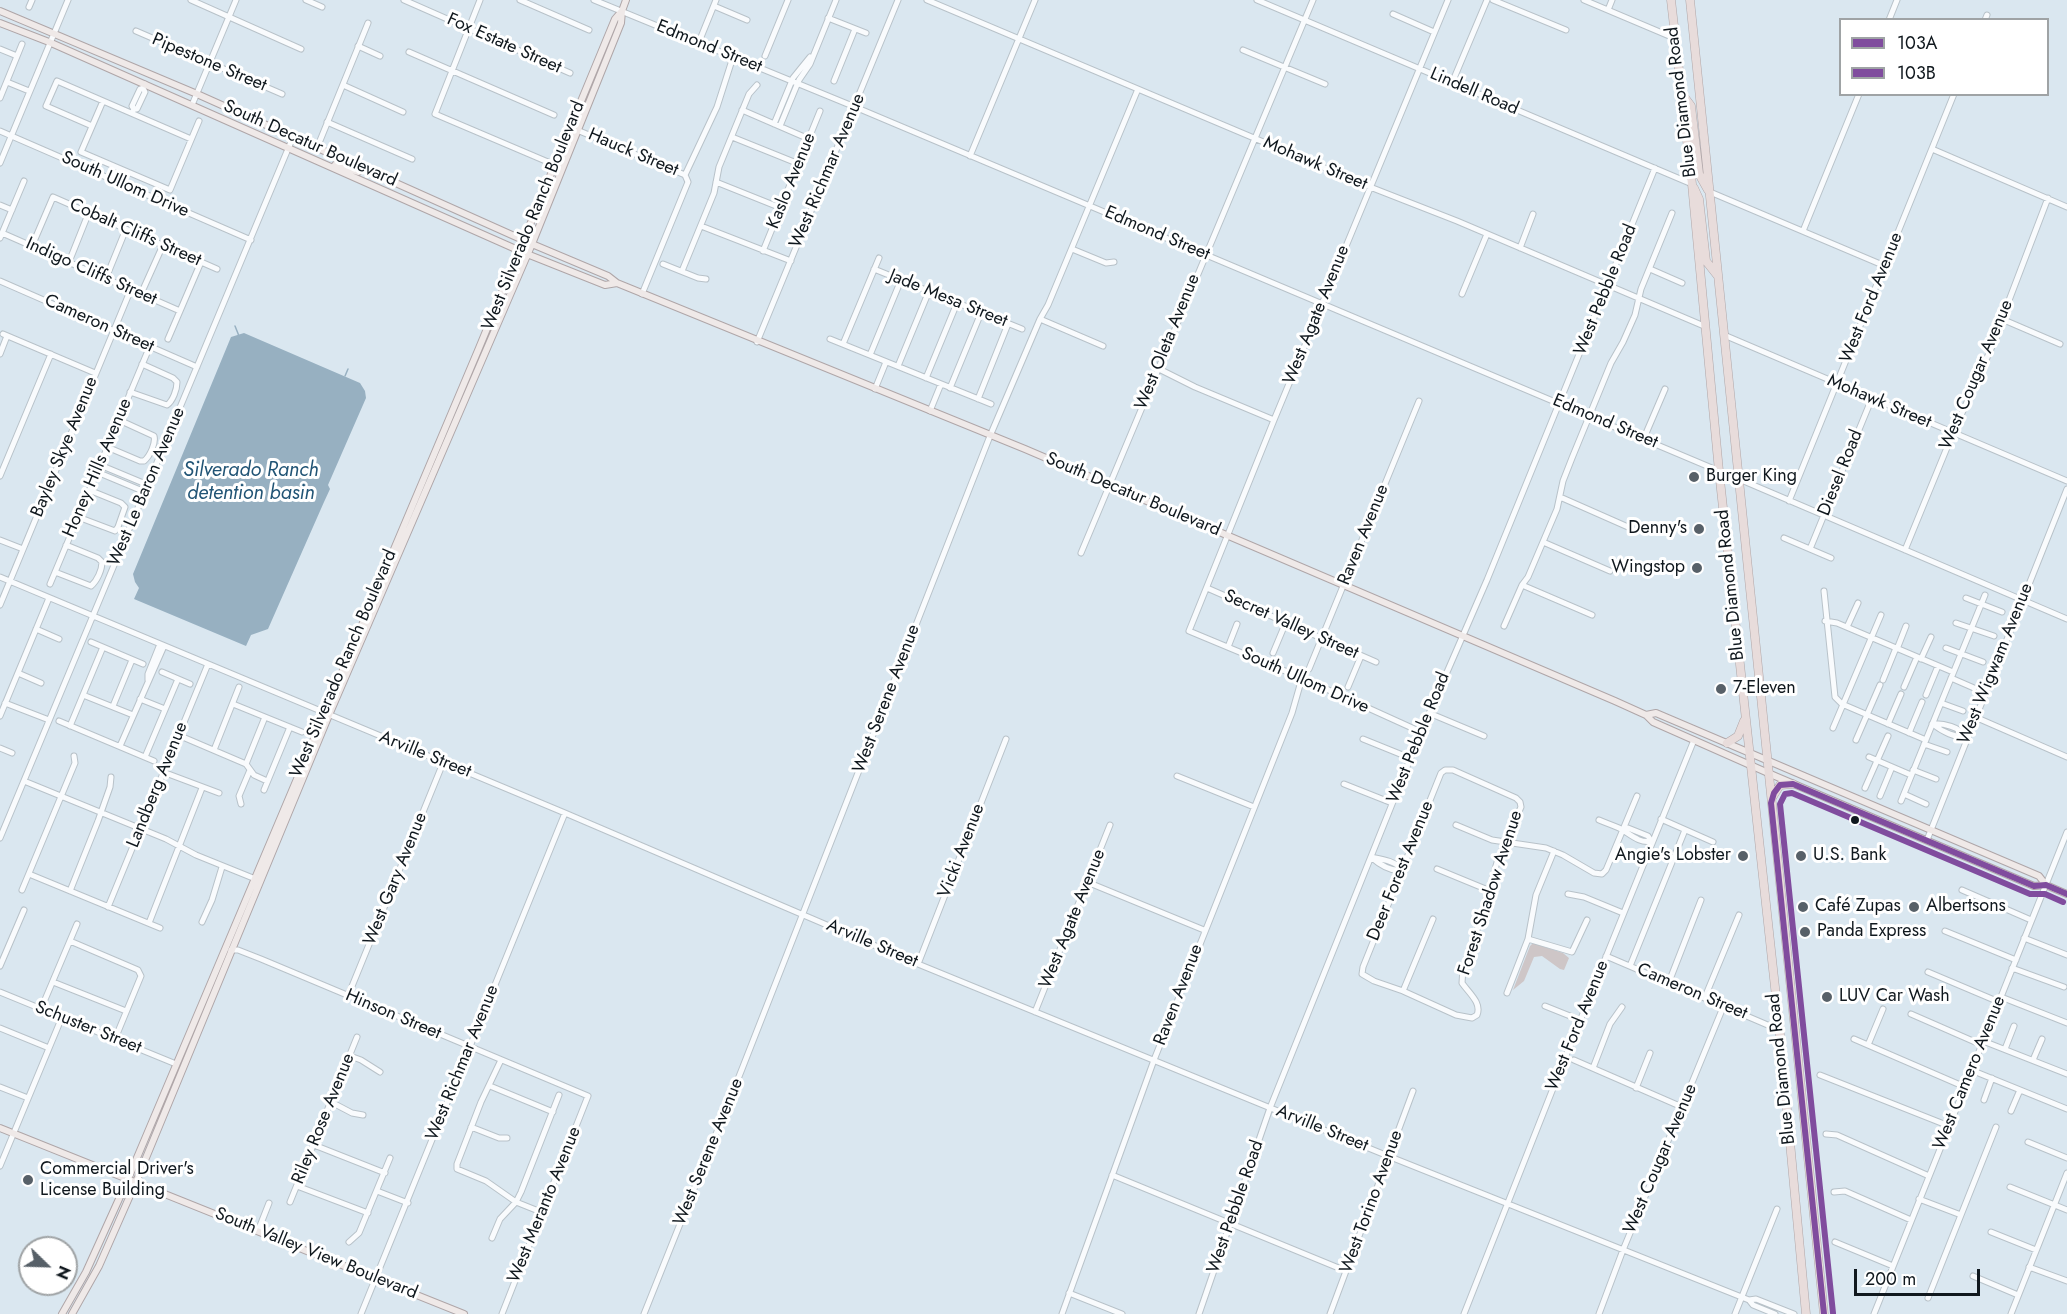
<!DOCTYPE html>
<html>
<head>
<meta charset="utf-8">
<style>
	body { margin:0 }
	#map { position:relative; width:2067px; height:1314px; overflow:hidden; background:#dae7f0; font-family:Jost,sans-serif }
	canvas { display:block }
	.legend { position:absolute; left:1839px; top:18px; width:210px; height:78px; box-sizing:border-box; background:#fff; border:2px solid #9fa3a5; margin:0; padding:8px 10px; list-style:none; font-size:18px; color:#10181e }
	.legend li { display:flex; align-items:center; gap:12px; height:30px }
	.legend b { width:30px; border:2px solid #9fa3a5 }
	.north { position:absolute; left:18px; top:1236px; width:60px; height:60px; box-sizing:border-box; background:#fff; border:2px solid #9fa3a5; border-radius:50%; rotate:113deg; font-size:16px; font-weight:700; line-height:24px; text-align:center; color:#10181e }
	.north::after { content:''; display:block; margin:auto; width:21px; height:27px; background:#576068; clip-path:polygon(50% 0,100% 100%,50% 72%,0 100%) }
	.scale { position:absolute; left:1854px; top:1269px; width:126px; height:27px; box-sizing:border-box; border:3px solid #10181e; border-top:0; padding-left:8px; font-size:18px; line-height:21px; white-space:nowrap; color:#10181e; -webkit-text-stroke:4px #fff; paint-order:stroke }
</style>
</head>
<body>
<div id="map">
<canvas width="2067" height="1314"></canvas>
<ul class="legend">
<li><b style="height:8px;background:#804c9e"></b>103A</li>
<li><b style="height:8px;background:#804c9e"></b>103B</li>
</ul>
<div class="north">N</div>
<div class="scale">200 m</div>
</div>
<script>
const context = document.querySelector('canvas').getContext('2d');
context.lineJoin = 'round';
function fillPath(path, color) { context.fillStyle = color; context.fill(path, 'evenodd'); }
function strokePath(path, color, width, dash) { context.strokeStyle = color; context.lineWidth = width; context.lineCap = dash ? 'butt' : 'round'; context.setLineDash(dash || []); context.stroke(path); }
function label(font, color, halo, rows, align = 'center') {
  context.font = font + ' Jost,sans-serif'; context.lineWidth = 6; context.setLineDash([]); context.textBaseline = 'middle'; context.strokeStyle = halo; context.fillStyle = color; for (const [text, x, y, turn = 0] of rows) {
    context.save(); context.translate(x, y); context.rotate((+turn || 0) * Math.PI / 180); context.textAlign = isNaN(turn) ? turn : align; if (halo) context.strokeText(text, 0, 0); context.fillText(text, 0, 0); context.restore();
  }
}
const green = new Path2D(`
	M1533 943 1563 953 1569 958 1564 970 1560 969 1542 956 1534 957 1524 981 1513 990 1530 946Z`);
const water = new Path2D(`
	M244 333 360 383 365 391 366 398 328 485 330 489 324 502 268 629 251 635 246 646 134 599 139 588 135 582 133 574 231 337Z`);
const stream = new Path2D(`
	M235 326 239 336
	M345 376 348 369`);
const minor = new Path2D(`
	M191 0 301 49
	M306 0 322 7
	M404 0 570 73
	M480 0 435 114 555 165
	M520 0 589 30
	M594 0 855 107 1719 471
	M927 0 1370 187 1457 221 1704 326
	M1257 0 1692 184
	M1493 0 1566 30
	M1584 0 1674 38
	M714 6 747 20
	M29 7 32 0
	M1608 10 1612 0
	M1393 14 1434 32
	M828 18 866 33
	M1889 20 1897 0
	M1985 20 1987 15
	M136 31 282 94
	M699 42 716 0
	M358 46 380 56
	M0 49 17 56
	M1243 50 1325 84
	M409 52 554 115
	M765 56 788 0
	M834 81 855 29
	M7 82 29 91
	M1452 83 1487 0
	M343 85 403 112
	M0 98 22 44
	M103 101 81 152 170 190 199 121
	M192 105 236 0
	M134 109 132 106 140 89 143 88
	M742 110 809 139
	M132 113 134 109H137L145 92 143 88 145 84
	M327 122 412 159
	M774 124 793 78 810 57
	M92 126 46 106 57 81 191 139
	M780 126 799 80 810 64 836 0
	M577 130 685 175 688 182 642 294
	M0 131 251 240
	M732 137 799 164
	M317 148 368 23
	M1932 149 2067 207
	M970 156 1035 0
	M0 163 68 0
	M685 175 717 107 733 57
	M716 182 781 208
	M1710 192 1885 266
	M0 205 12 210
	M701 226 791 261
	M1803 231 1859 94
	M2 233 180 311
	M0 238 24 181
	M32 246 53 197 217 269
	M1520 248 1533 214
	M1072 249 1106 263 1114 262
	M763 251 820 111
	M69 262 89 212
	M663 264 698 278 706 279
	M874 269 1022 329
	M1650 269 1682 283
	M682 271 714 193 719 167 749 94 757 85
	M106 278 126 229
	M0 281 197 367
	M141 294 163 245
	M1462 294 1487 234
	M1040 319 1103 346
	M2004 320 2060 344
	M3 334 95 373
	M1724 335 2067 481
	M168 339 201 262
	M830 339 991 404
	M757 342 898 0
	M843 344 879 258
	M0 354 7 336
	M870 355 901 280
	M898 366 929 291
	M1157 368 1195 387 1274 420
	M926 378 957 303
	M950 388 981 313
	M875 389 886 362
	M130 392 167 405C173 401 177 389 177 382L173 378 142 364
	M978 399 1008 324
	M930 411 941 384
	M1644 438 1665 389
	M107 447 140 461H144C150 456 156 443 154 436L119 420
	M100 465 148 485
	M97 472 145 492
	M0 476 51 354
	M1739 479 2067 619
	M1560 497 1628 527
	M1789 501 1954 94
	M78 517 115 531 118 527 125 507 121 503 89 490
	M1784 538 1831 558
	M0 540 23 549
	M1543 542 1610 571
	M1810 549 1872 398
	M1905 550 1953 433 2004 320 2008 303 2048 198
	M1081 553 1313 0
	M55 572 91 586C97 581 102 570 102 562L98 558 66 545
	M0 577 565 813 918 964 1388 1156 1749 1300 1753 1305 1775 1314
	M50 584 147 353
	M1522 585 1592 615
	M1207 588 1376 662
	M1824 591 1835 697 1842 704 1926 740
	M1966 598 2002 612
	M0 605 131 289
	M1825 621 1837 623 1953 672
	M1956 623 1994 636
	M1504 626 1522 585 1528 577 1557 509 1563 481 1572 458 1611 363 1623 342 1635 315 1641 289 1672 213
	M1847 627 1858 603
	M36 629 59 639
	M91 642 143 664
	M1228 647 1237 624
	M1946 648 1983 662
	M1897 649 1906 626
	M1273 653 1286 622
	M1921 659 1931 637
	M1309 669 1419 401
	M162 672 190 684
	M18 673 41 683
	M1951 678 1974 688
	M148 680V674L160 644
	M1883 680 1896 648
	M1348 687 1361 656
	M1904 687 1917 657
	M83 695 133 715
	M1926 695 1938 666
	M140 699 165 709
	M5 703 49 720
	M1941 703 1963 711
	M233 704 302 732
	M113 706 132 660
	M1429 713 1484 736
	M0 716 49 598
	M1975 717 2067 757
	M59 721 154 761
	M1888 724 1901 694
	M1932 724C1944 723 1959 727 1967 737
	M1933 724C1942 732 1956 738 1967 737
	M70 726 103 647
	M1833 728 1881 615
	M1421 732 1302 678 1189 631 1274 420 1448 0
	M1909 733 1922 702
	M178 735 246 764 254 775 267 781
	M1363 739 1410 758
	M1856 740 1880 685
	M1924 744 1947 752
	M120 746 164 646
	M0 748 12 753
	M214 750 239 687
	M145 757 178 679
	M1869 757 1911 775
	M246 764 265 717
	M1445 770H1453L1516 798 1520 802 1521 807 1498 859 1475 937 1463 968 1462 983C1469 993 1482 1003 1477 1015L1472 1018 1456 1015 1403 991 1374 981 1362 974 1363 967 1441 773Z
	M1913 770 1936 779
	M163 772 219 793
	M1177 776 1254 807
	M24 781 166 839 196 855 253 878
	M1344 784 1392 803
	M1865 788 1888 736
	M264 790 290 727
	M1904 794 1926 804
	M1880 796 1892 767
	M1901 801 1985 595
	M241 804 239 796 250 770
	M1661 819 1713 842
	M1599 820C1606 823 1612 825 1619 828 1629 833 1639 844 1651 841
	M1456 825 1492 840 1546 848 1563 855 1594 873 1602 874 1606 870 1637 796
	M1623 830 1628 828 1648 836 1651 841
	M0 838 293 137
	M1927 840 2067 489
	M1371 857C1381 859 1396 861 1402 870
	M1371 857C1379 864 1391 872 1402 870
	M1437 869 1488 890
	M29 874 160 928
	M1087 882 1204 930
	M22 890 75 763 74 756
	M1962 890 2031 920
	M70 891 98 821 110 787 111 777
	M1568 894 1584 897 1623 913
	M108 907 208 664
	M202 922 212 900 222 867
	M149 923 202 788
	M1945 931 2016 960
	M2024 938 2067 955
	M1528 939 1572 952 1587 920
	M70 941 138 970 141 976 115 1039
	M231 950H238L261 959 588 1096 502 1314
	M1606 956 1770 1026 1779 1024
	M918 964 1006 739
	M0 966 24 910
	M1630 966 1685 830
	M2012 968 2064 987
	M1928 972 1999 1002
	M53 982 126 1011
	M1669 982 1701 900
	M1403 991 1433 919
	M0 992 176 1064
	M1507 993 1528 939 1536 895 1554 851
	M348 996 443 763
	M1705 997 1739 915
	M2001 997 2067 1023
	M1545 1006 1580 1020
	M41 1009 77 924
	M1035 1012 1110 825
	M1911 1014 1982 1045
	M0 1028 49 1048
	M1854 1039 1965 1087
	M1983 1041 2067 1074
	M1868 1045 1883 1009
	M2005 1049 2014 1026
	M350 1056 361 1060 380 1072
	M501 1060 481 1102 457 1164V1169L486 1181 516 1202 541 1212
	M1574 1060 1682 1107
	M2033 1060 2042 1039
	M1593 1068 1610 1024 1622 1007
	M1971 1070 2067 1109
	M1820 1075 1949 1126
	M490 1086 553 1112
	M0 1087 28 1098
	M1636 1088 1650 1053
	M1984 1100 1992 1078
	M331 1102 352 1113 363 1115
	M2011 1111 2020 1090
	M471 1127 499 1138H507
	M1826 1134 1837 1135 1929 1176
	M2028 1142 2067 1158
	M314 1145 385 1173
	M0 1166 62 1017
	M1112 1175 1346 1271
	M297 1186 368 1213
	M2010 1187 2067 1210
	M377 1191 408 1203
	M1834 1192 1845 1191 1911 1220
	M1919 1199 1961 1215
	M290 1202 357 1037
	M258 1231 269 1203
	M1991 1232 2036 1250
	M492 1238 500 1219 516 1202 521 1192 559 1095
	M349 1242 359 1233 390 1158
	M1835 1242 1893 1266
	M2029 1267 2067 1281
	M1973 1276 2018 1295
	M1069 1293 1122 1314
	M1928 1298 1996 1127
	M1749 1300 1756 1299 1794 1314
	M361 1314 565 813
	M644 1314 742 1069 990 436 1040 319 1048 305 1138 89
	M1062 1314 1154 1060 1292 713 1302 678
	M1199 1314 1270 1108 1421 732 1487 580 1655 168
	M1330 1314 1413 1091
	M1464 1314 1565 1058 1694 740
	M1599 1314 1623 1250 1724 1005
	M1735 1314 1777 1209
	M1874 1314 2067 832
	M2011 1314 2067 1173`);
const major = new Path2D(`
	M0 11 197 94 532 244 608 276 617 283 1025 449 1615 701 1646 715 1653 722 1775 776 2034 886 2046 885
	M0 23 49 42 527 254 605 285 617 283
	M335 165 358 172 364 169
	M1646 715 1656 713 2039 876 2046 885 2067 894
	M0 1128 464 1314
	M62 1314 86 1272 128 1179 479 348 615 19 621 12
	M72 1314 99 1266 136 1182 329 715 532 244 621 23 622 11 626 0`);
const highway = new Path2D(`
	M1671 0 1692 184 1719 471 1779 1024 1806 1314
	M1690 0 1824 1314
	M1682 94 1691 106 1699 174 1708 190
	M1694 188 1699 199 1706 261 1717 275
	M1727 743 1738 736 1744 721
	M1772 798 1780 785 1793 784`);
const bus1 = new Path2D(`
	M1824 1314 1771 803 1774 793 1780 785 1793 784 2034 886 2046 885 2067 894`);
const bus2 = new Path2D(`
	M1833 1313 1780 804 1785 794 1792 793 2030 894H2045L2063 902`);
const markers = [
	[1694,477,6,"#576068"],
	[1699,529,6,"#576068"],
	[1697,568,6,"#576068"],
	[1721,689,6,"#576068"],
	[1855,820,5,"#10181e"],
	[1743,856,6,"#576068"],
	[1801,856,6,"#576068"],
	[1803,907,6,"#576068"],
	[1914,907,6,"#576068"],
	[1805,932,6,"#576068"],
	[1827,997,6,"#576068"],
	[28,1180,6,"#576068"]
];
const streetNames = [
	["Fox Estate Street",504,44,24],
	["Edmond Street",709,47,22],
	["Pipestone Street",209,63,23],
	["Lindell Road",1474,92,23],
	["Blue Diamond Road",1682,102,-97],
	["South Decatur Boulevard",310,144,24],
	["Hauck Street",633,153,23],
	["Mohawk Street",1315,164,23],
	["West Richmar Avenue",828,171,-67],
	["Kaslo Avenue",792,181,-68],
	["South Ullom Drive",125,185,24],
	["West Silverado Ranch Boulevard",534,216,-68],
	["Cobalt Cliffs Street",135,233,24],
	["Edmond Street",1157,234,23],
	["Indigo Cliffs Street",91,272,24],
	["West Pebble Road",1606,290,-68],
	["West Ford Avenue",1872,298,-68],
	["Jade Mesa Street",948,299,22],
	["West Agate Avenue",1317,315,-68],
	["Cameron Street",99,324,24],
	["West Oleta Avenue",1168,342,-68],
	["West Cougar Avenue",1977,375,-67],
	["Mohawk Street",1879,402,23],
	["Edmond Street",1605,422,23],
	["Bayley Skye Avenue",65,447,-68],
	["Honey Hills Avenue",98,468,-67],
	["Diesel Road",1841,473,-68],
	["West Le Baron Avenue",147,487,-67],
	["South Decatur Boulevard",1133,495,23],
	["Raven Avenue",1364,535,-68],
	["Blue Diamond Road",1731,585,-96],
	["Secret Valley Street",1291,625,24],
	["West Silverado Ranch Boulevard",344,664,-67],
	["West Wigwam Avenue",1996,664,-68],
	["South Ullom Drive",1305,681,24],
	["West Serene Avenue",887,699,-69],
	["West Pebble Road",1419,738,-68],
	["Arville Street",425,755,22],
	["Landberg Avenue",158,785,-68],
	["Vicki Avenue",962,851,-69],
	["Deer Forest Avenue",1401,871,-68],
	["West Gary Avenue",396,879,-68],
	["Forest Shadow Avenue",1491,893,-72],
	["West Agate Avenue",1073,919,-68],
	["Arville Street",872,944,23],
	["Cameron Street",1692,992,23],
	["Raven Avenue",1179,995,-69],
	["Hinson Street",393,1015,23],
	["West Ford Avenue",1578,1026,-68],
	["Schuster Street",88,1028,22],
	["West Richmar Avenue",463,1063,-68],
	["Blue Diamond Road",1782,1069,-96],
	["West Camero Avenue",1970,1073,-68],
	["Riley Rose Avenue",324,1119,-68],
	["Arville Street",1322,1129,22],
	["West Serene Avenue",709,1152,-68],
	["West Cougar Avenue",1661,1159,-67],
	["West Torino Avenue",1372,1202,-70],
	["West Meranto Avenue",545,1205,-68],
	["West Pebble Road",1236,1207,-71],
	["South Valley View Boulevard",316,1254,22]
];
const poiNames = [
	["Burger King",1706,477],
	["Denny's",1687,529,"right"],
	["Wingstop",1685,568,"right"],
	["7-Eleven",1733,689],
	["Angie's Lobster",1731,856,"right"],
	["U.S. Bank",1813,856],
	["Café Zupas",1815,907],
	["Albertsons",1926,907],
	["Panda Express",1817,932],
	["LUV Car Wash",1839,997],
	["Commercial Driver's",40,1170],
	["License Building",40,1191]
];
const waterNames = [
	["Silverado Ranch",251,471],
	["detention basin",251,494]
];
fillPath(green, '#cec6c7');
fillPath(water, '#97b0c1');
strokePath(stream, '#97b0c1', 1.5);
strokePath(minor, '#b8c2c9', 7);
strokePath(major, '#afa6a8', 8);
strokePath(highway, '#afa6a8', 9);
strokePath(minor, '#f9fbfd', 5);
strokePath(major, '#efe9e8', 6);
strokePath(highway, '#e8dcdb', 8);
strokePath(bus1, '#804c9e', 6);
strokePath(bus2, '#804c9e', 6);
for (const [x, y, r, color] of markers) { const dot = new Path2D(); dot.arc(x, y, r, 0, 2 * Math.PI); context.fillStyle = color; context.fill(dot); strokePath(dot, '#fff', 2); }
label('18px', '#10181e', '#fff', streetNames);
label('18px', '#10181e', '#fff', poiNames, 'left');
label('italic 20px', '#215475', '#fff', waterNames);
</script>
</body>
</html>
